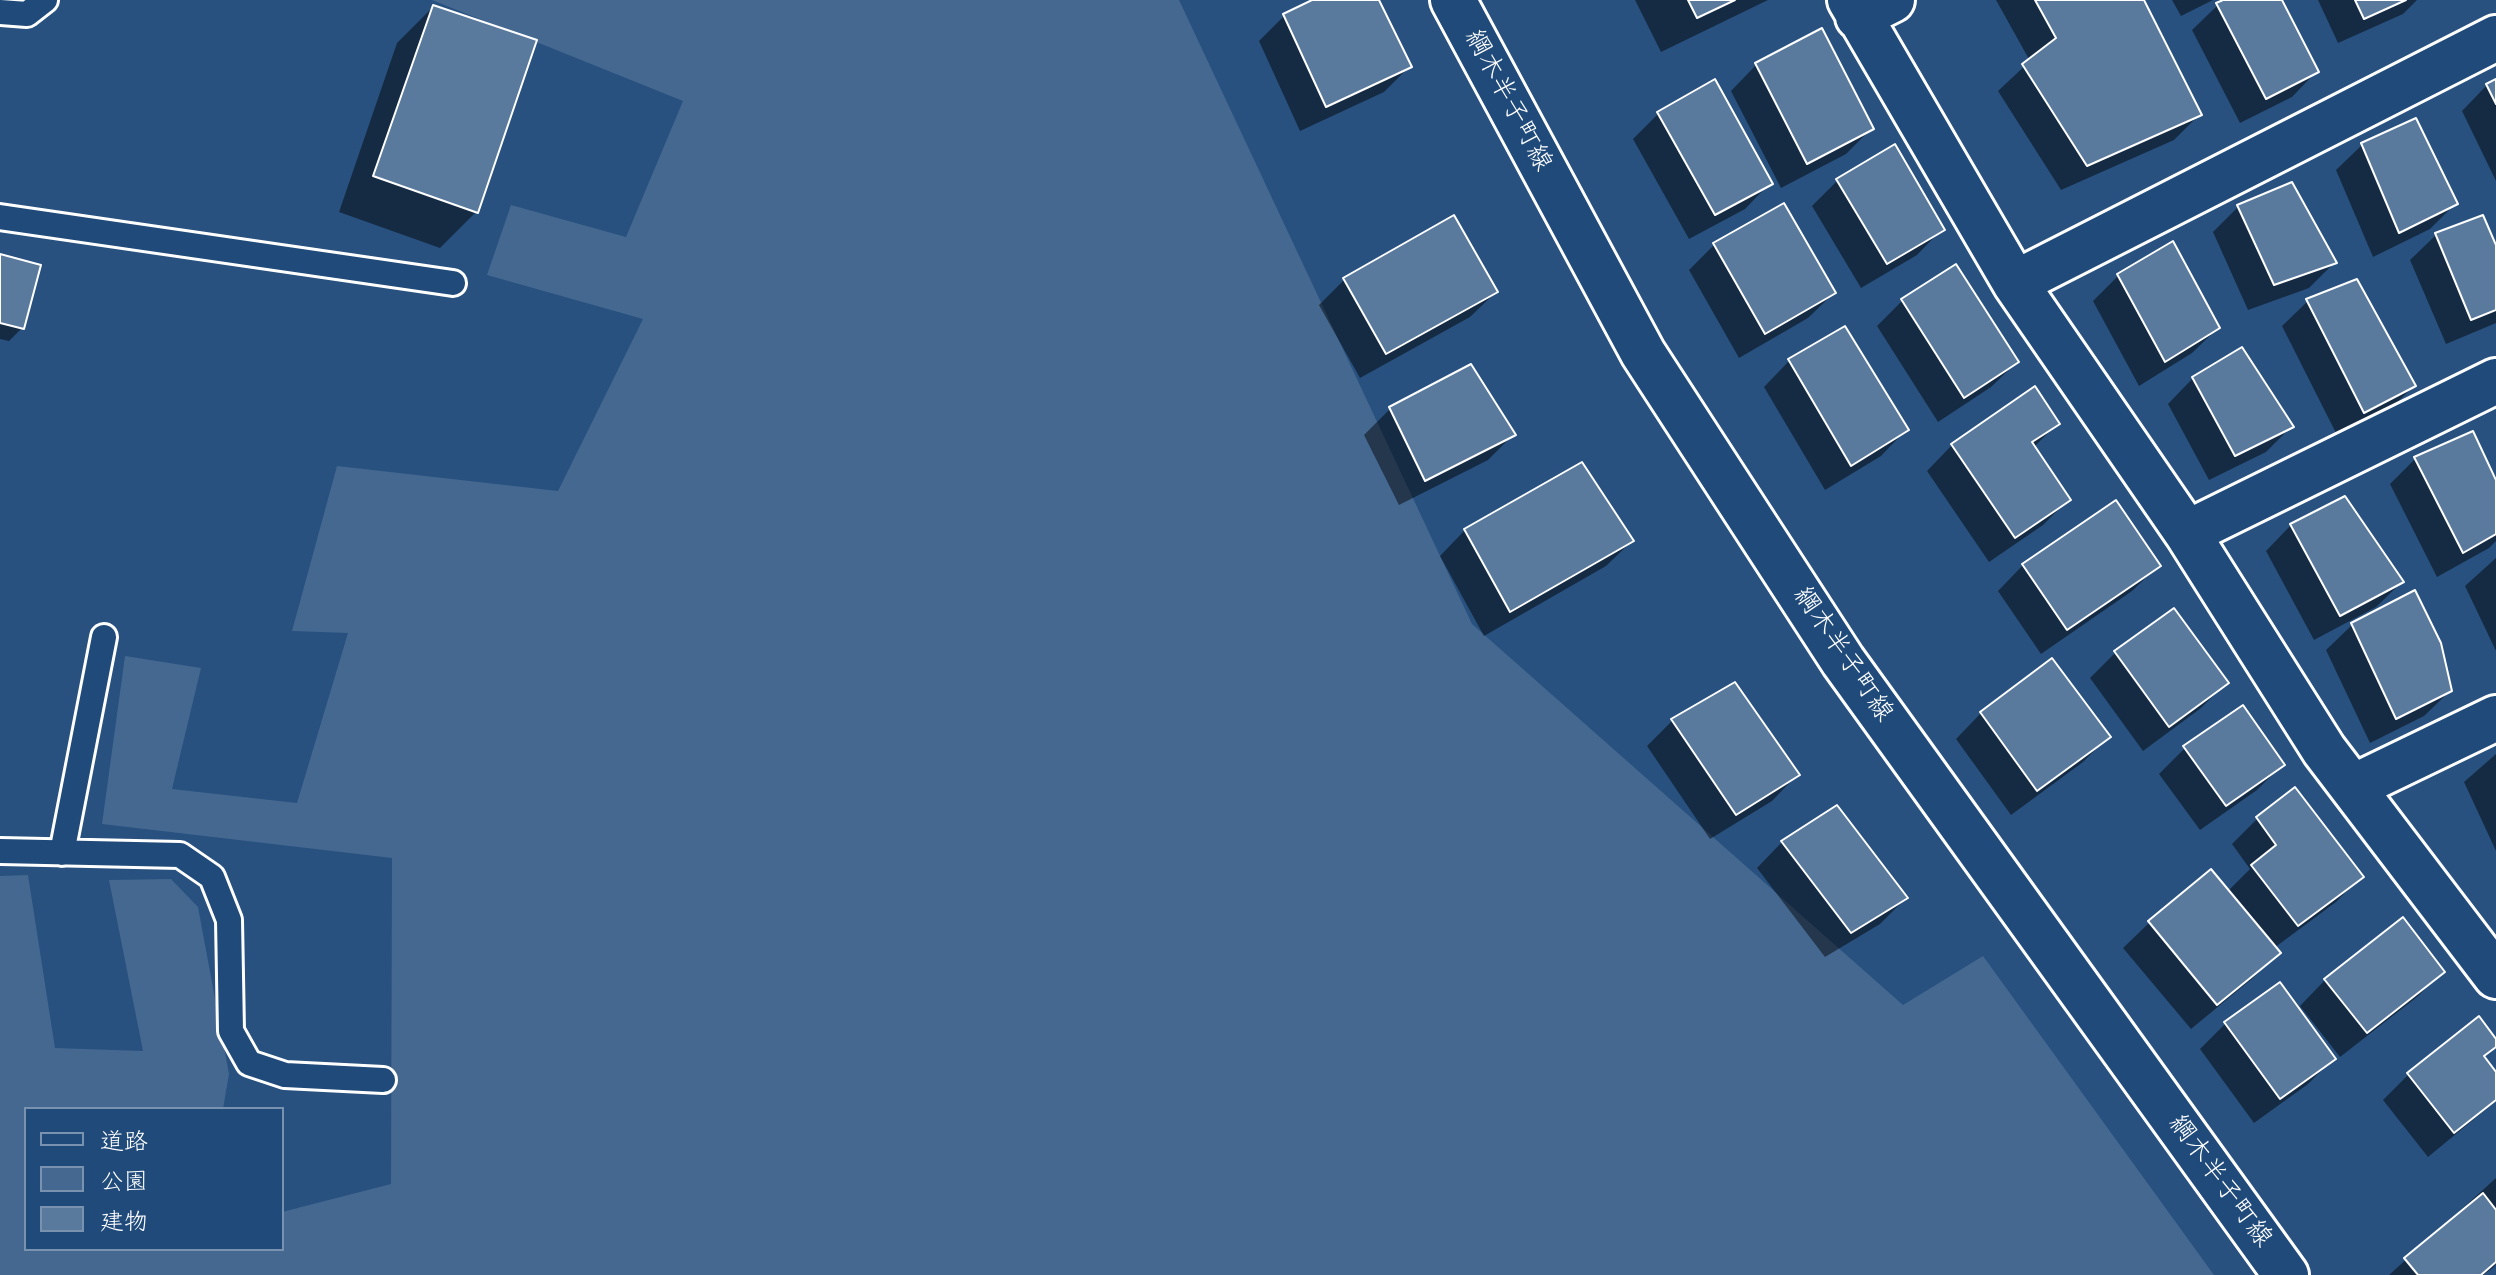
<!DOCTYPE html>
<html>
<head>
<meta charset="utf-8">
<style>
	body { margin:0 }
	#map { position:relative; width:2496px; height:1275px; overflow:hidden; background:#28517f; font-family:Mynerve,"Klee One",sans-serif }
	canvas { display:block }
	.legend { position:absolute; left:24px; top:1107px; width:260px; height:144px; box-sizing:border-box; background:#1f4a7a; border:2px solid #7992af; margin:0; padding:10px 14px; list-style:none; font-size:24px; color:#fff }
	.legend li { display:flex; align-items:center; gap:16px; height:40px }
	.legend b { width:40px; border:2px solid #7992af }
</style>
</head>
<body>
<div id="map">
<canvas width="2496" height="1275"></canvas>
<ul class="legend">
<li><b style="height:10px;background:#1f4a7a"></b>道路</li>
<li><b style="height:22px;background:#446890"></b>公園</li>
<li><b style="height:22px;background:#5a7a9d"></b>建物</li>
</ul>
</div>
<script>
const context = document.querySelector('canvas').getContext('2d');
context.lineJoin = 'round';
function fillPath(path, color) { context.fillStyle = color; context.fill(path, 'evenodd'); }
function strokePath(path, color, width, dash) { context.strokeStyle = color; context.lineWidth = width; context.lineCap = dash ? 'butt' : 'round'; context.setLineDash(dash || []); context.stroke(path); }
function label(font, color, halo, rows, align = 'center') {
  context.font = font + ' Mynerve,"Klee One",sans-serif'; context.lineWidth = 6; context.setLineDash([]); context.textBaseline = 'middle'; context.strokeStyle = halo; context.fillStyle = color; for (const [text, x, y, turn = 0] of rows) {
    context.save(); context.translate(x, y); context.rotate((+turn || 0) * Math.PI / 180); context.textAlign = isNaN(turn) ? turn : align; if (halo) context.strokeText(text, 0, 0); context.fillText(text, 0, 0); context.restore();
  }
}
const green = new Path2D(`
	M432 0H1179L1472 624 1903 1005 1983 956 2214 1275H0V876L28 875 55 1048 143 1051 109 880 171 879 198 907 229 1074 223 1109H26V1249H282V1212L391 1184 392 858 102 824 125 656 201 668 172 789 297 803 348 633 292 631 337 466 558 491 643 319 487 275 511 205 626 237 683 101Z`);
const shadow = new Path2D(`
	M1316 0H1377L1410 66 1384 92 1300 131 1259 41 1284 16Z
	M1635 0H1768L1661 52Z
	M1996 0H2142L2200 114 2174 140 2061 190 1998 91 2030 61Z
	M2172 0H2213L2181 16Z
	M2227 0H2280L2317 71 2292 97 2240 123 2192 30 2218 5Z
	M2318 0H2417L2403 14 2338 43Z
	M433 7 476 212 440 248 339 212 397 43Z
	M1756 65 1871 129 1846 154 1781 188 1731 91Z
	M2496 81V181L2462 111 2487 85Z
	M1659 113 1770 183 1745 209 1689 239 1633 139Z
	M2362 145 2455 204 2430 229 2373 257 2336 170Z
	M1838 180 1942 229 1917 255 1861 288 1812 206Z
	M2239 206 2335 262 2309 288 2248 310 2213 232Z
	M2436 235 2496 250V323L2446 344 2410 260Z
	M1714 245 1834 293 1808 318 1739 358 1689 270Z
	M0 256 22 328 9 341 0 339Z
	M2119 275 2218 328 2192 353 2139 386 2093 301Z
	M1345 279 1496 292 1470 317 1360 378 1319 305Z
	M1902 301 2017 362 1991 387 1938 422 1877 326Z
	M2308 301 2414 386 2388 411 2338 437 2282 326Z
	M1845 328 1906 430 1881 456 1825 490 1764 387 1789 361Z
	M1471 367 1514 434 1488 460 1399 505 1364 435 1390 409Z
	M2193 378 2291 427 2266 452 2209 480 2168 404Z
	M2057 424 2034 447 2069 499 2043 525 1989 562 1927 471 1952 445Z
	M2415 459 2496 484V541L2489 548 2437 577 2390 484Z
	M2291 525 2402 582 2376 607 2314 640 2266 551Z
	M1465 530 1632 541 1606 566 1484 636 1440 556Z
	M2496 558V651L2465 586Z
	M2023 565 2158 566 2132 591 2041 654 1998 591Z
	M2173 611 2226 683 2201 708 2143 751 2090 678 2115 653Z
	M2352 625 2450 691 2424 716 2370 743 2326 650Z
	M2052 661 2108 737 2083 762 2011 815 1956 739 1981 713Z
	M1673 720 1797 775 1772 801 1710 839 1647 746Z
	M2185 748 2282 765 2257 790 2200 830 2159 774Z
	M2496 754V851L2464 782Z
	M2295 790 2361 876 2336 902 2274 948 2278 953 2253 978 2191 1029 2123 948 2149 923 2211 872 2227 892 2250 869 2232 844 2257 819Z
	M1837 807 1906 898 1880 924 1825 957 1757 868 1782 842Z
	M2442 972 2417 997 2340 1057 2300 1006 2325 980Z
	M2479 1019 2496 1043 2483 1058 2496 1075V1101L2428 1157 2383 1100 2408 1075Z
	M2225 1024 2334 1058 2308 1084 2254 1123 2200 1049Z
	M2496 1178V1264L2494 1267 2483 1275H2389Z`);
const building = new Path2D(`
	M1312 0H1379L1412 67 1326 107 1283 14Z
	M1688 0H1735L1697 18Z
	M2035 0H2144L2202 115 2087 166 2022 64 2056 38Z
	M2223 0H2282L2319 72 2266 99 2216 3Z
	M2355 0H2406L2364 19Z
	M433 5 537 40 478 213 373 176Z
	M1822 28 1874 129 1807 164 1755 63Z
	M1715 79 1773 184 1715 215 1657 112Z
	M2496 79V104L2486 84Z
	M2416 118 2458 204 2399 233 2361 143Z
	M1895 144 1945 230 1887 264 1836 179Z
	M2292 182 2337 263 2274 285 2237 205Z
	M1784 203 1836 293 1765 334 1713 243Z
	M1454 215 1498 292 1386 354 1343 278Z
	M2483 215 2496 245V310L2471 320 2435 233Z
	M2173 241 2220 328 2165 362 2117 274Z
	M0 254 41 265 24 329 0 323Z
	M1956 264 2019 362 1964 398 1901 299Z
	M2357 279 2416 386 2364 413 2306 299Z
	M1845 326 1909 430 1851 466 1788 359Z
	M2242 347 2294 427 2235 456 2192 377Z
	M1471 364 1516 435 1425 481 1389 407Z
	M2035 386 2060 424 2032 442 2071 500 2015 538 1951 444Z
	M2473 431 2496 480V534L2463 553 2414 457Z
	M1582 462 1634 541 1510 612 1464 529Z
	M2345 496 2404 582 2340 616 2290 524Z
	M2116 500 2161 566 2067 630 2022 564Z
	M2415 590 2441 643 2452 691 2396 719 2351 623Z
	M2174 608 2229 683 2169 727 2114 651Z
	M2052 658 2111 737 2037 791 1980 712Z
	M1735 682 1800 775 1736 815 1671 719Z
	M2243 705 2285 765 2226 806 2183 746Z
	M2295 787 2364 877 2298 926 2251 865 2276 845 2256 817Z
	M1837 805 1908 898 1851 933 1781 841Z
	M2211 869 2281 953 2217 1005 2148 921Z
	M2403 917 2445 972 2367 1033 2324 979Z
	M2280 982 2336 1059 2280 1099 2224 1022Z
	M2479 1016 2496 1039V1047L2484 1056 2496 1072V1100L2454 1133 2407 1073Z
	M2483 1193 2496 1210V1262L2481 1275H2418L2404 1258Z`);
const lane = new Path2D(`
	M0 12 27 14 45 0
	M0 217 453 283
	M0 851 180 855 212 877 229 920 231 1031 249 1063 285 1075 383 1080
	M62 853 104 637`);
const street = new Path2D(`
	M1850 0 2015 283 2187 533 2324 750 2496 976
	M1858 17 1892 0
	M2015 283 2496 38
	M2187 533 2496 381
	M2353 787 2496 718`);
const secondary = new Path2D(`
	M1453 0 1643 353 1843 661 2286 1275`);
const streetNames = [
	["綱木半子町線",1507,101,62],
	["綱木半子町線",1842,655,56],
	["綱木半子町線",2219,1182,54]
];
fillPath(green, '#446890');
fillPath(shadow, '#0007');
fillPath(building, '#5a7a9d');
strokePath(building, '#fff', 2);
strokePath(lane, '#fff', 30);
strokePath(street, '#fff', 50);
strokePath(secondary, '#fff', 50);
strokePath(lane, '#1f4a7a', 24);
strokePath(street, '#1f4a7a', 44);
strokePath(secondary, '#1f4a7a', 44);
label('26px', '#fff', '#1f4a7a', streetNames);
</script>
</body>
</html>
